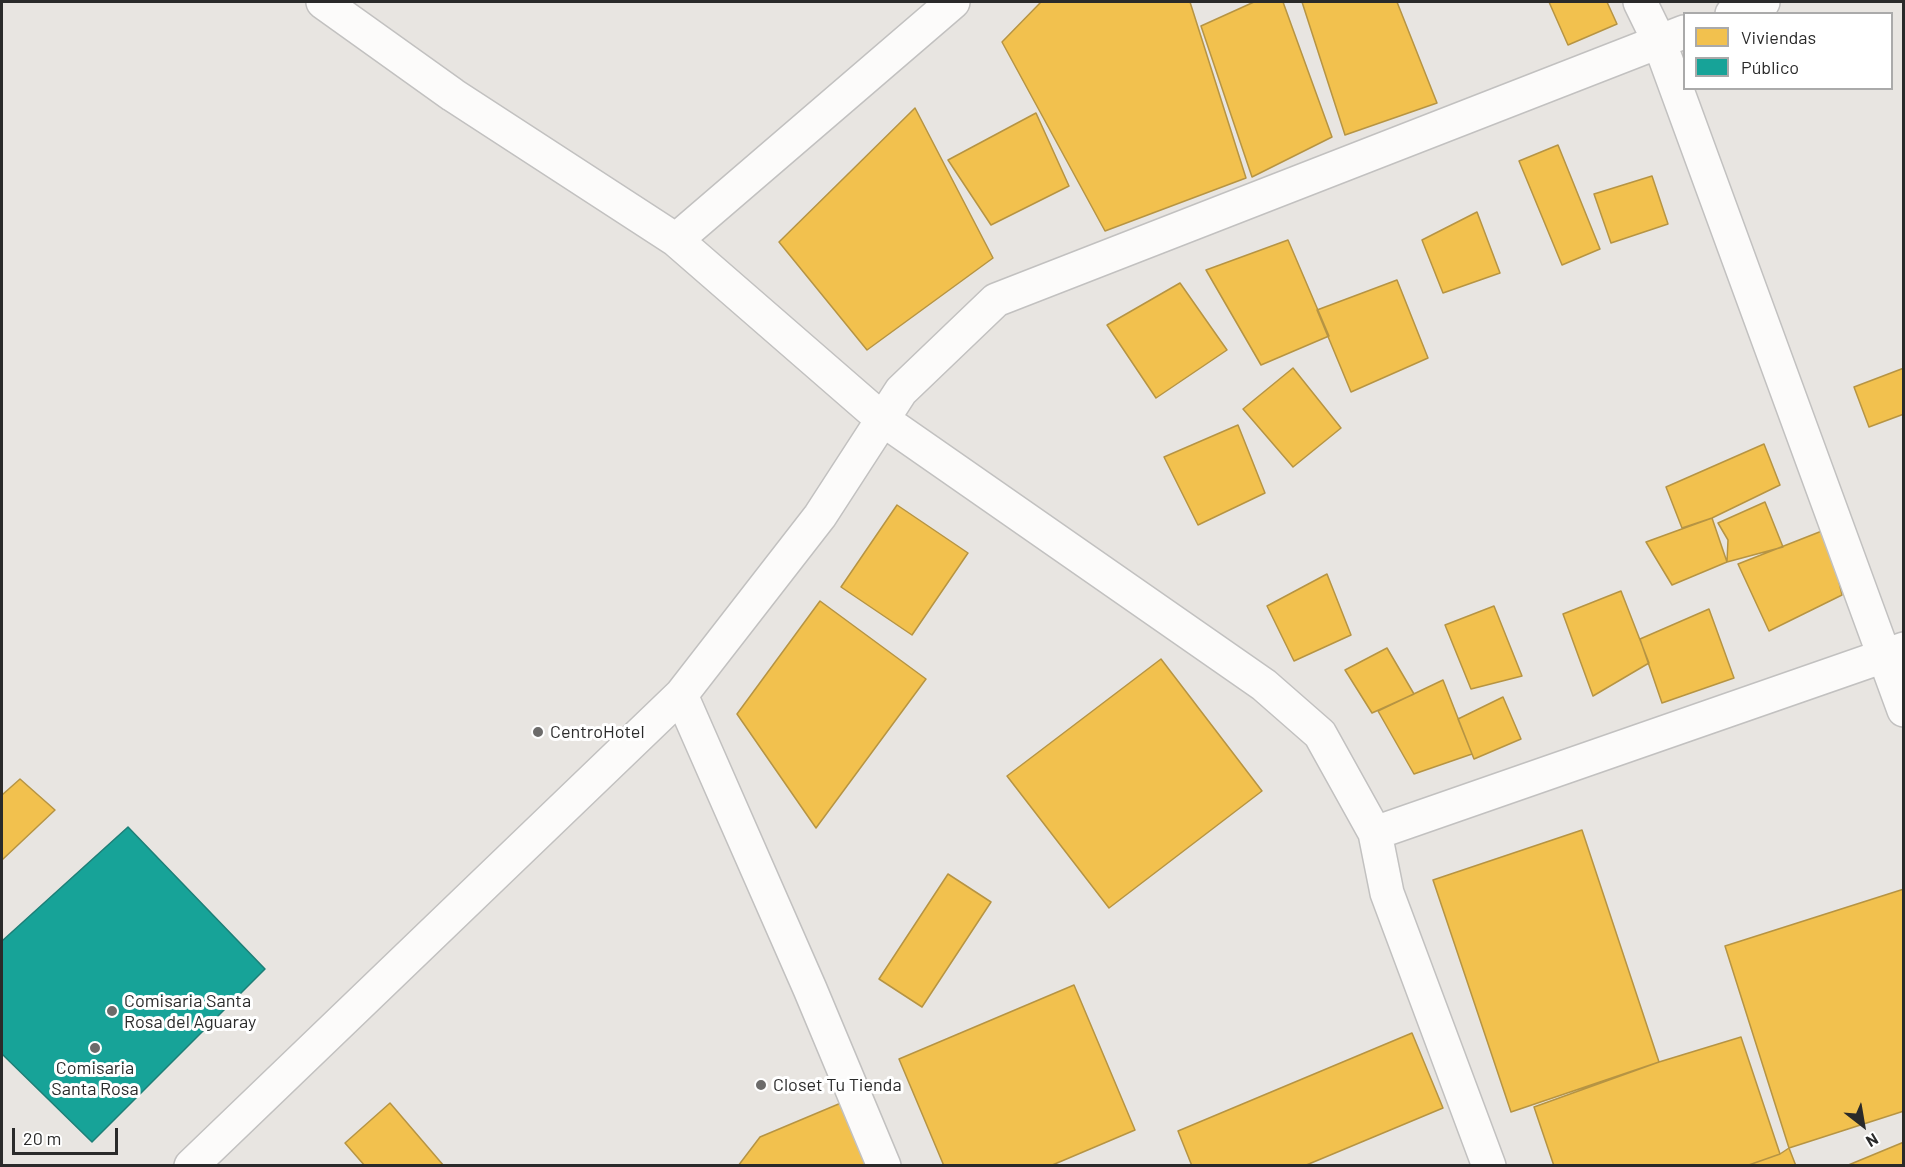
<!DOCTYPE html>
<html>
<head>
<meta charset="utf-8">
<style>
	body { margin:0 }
	#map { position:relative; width:1905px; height:1167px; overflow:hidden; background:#e8e5e1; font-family:Barlow,sans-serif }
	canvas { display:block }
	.frame { position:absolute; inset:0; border:3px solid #2a2a2a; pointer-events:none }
	.legend { position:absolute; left:1683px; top:12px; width:210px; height:78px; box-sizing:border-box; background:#fff; border:2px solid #aaa; margin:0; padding:8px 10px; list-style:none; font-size:18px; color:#2a2a2a }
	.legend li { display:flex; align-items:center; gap:12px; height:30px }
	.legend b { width:30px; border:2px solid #aaa }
	.north { position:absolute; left:1833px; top:1095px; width:60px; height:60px; -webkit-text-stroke:4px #fff; paint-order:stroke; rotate:149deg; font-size:16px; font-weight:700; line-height:24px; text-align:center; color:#2a2a2a }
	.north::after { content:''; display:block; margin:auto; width:21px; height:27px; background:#2a2a2a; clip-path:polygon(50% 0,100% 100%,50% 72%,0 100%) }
	.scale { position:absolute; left:12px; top:1128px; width:106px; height:27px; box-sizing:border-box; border:3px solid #2a2a2a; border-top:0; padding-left:8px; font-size:18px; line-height:21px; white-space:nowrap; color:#2a2a2a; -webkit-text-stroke:4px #fff; paint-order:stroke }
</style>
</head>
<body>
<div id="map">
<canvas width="1905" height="1167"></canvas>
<div class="frame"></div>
<ul class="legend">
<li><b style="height:16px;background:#f2c14e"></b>Viviendas</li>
<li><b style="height:16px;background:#17a398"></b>Público</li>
</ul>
<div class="north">N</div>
<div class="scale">20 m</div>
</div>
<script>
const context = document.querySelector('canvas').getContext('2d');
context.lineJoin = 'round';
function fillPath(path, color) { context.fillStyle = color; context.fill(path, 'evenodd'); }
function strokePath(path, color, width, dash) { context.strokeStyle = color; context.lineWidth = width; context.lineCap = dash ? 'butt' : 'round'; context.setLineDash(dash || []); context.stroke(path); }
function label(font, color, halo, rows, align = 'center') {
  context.font = font + ' Barlow,sans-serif'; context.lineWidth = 6; context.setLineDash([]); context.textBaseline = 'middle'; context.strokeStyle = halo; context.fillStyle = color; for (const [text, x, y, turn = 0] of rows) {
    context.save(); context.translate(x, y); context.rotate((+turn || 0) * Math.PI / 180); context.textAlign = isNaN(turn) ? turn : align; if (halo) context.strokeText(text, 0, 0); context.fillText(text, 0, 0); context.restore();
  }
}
const homes = new Path2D(`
	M1041 2H1190L1246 178 1105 231 1002 42Z
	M1254 2H1283L1332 137 1252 177 1201 26Z
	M1302 2H1397L1437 103 1345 135Z
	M1549 2H1607L1617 24 1568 45Z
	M915 108 993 258 867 350 779 242Z
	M1036 113 1069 186 991 225 948 160Z
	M1558 145 1600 249 1562 265 1519 161Z
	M1652 176 1668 224 1611 243 1594 194Z
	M1477 212 1500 273 1443 293 1422 240Z
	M1288 240 1329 336 1261 365 1206 270Z
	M1397 280 1428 358 1351 392 1317 310Z
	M1180 283 1227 350 1156 398 1107 325Z
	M1293 368 1341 428 1293 467 1243 409Z
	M1904 368V414L1869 427 1854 387Z
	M1238 425 1265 493 1198 525 1164 457Z
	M1764 444 1780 485 1712 518 1682 528 1666 487Z
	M1765 502 1783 547 1727 562 1728 540 1718 523Z
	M897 505 968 553 912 635 841 587Z
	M1712 518 1727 562 1672 585 1646 542Z
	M1827 529 1842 595 1769 631 1738 564Z
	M1327 574 1351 635 1294 661 1267 606Z
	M1621 591 1649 663 1593 696 1563 614Z
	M820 601 926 679 816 828 737 714Z
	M1494 606 1522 676 1471 689 1445 625Z
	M1709 609 1734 678 1662 703 1640 639Z
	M1387 648 1414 694 1372 713 1345 670Z
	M1161 659 1262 791 1109 908 1007 776Z
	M1443 680 1472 754 1414 774 1378 711Z
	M1503 697 1521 739 1474 759 1458 719Z
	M20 779 55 810 2 860V795Z
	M1582 830 1659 1062 1511 1112 1433 880Z
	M948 874 991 902 922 1007 879 979Z
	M1904 889V1111L1789 1148 1725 946Z
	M1074 985 1135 1130 1050 1166H944L899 1059Z
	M1412 1033 1443 1108 1304 1166H1192L1178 1131Z
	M1741 1037 1780 1154 1746 1166H1554L1534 1107 1659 1062Z
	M390 1103 444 1166H365L345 1143Z
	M841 1103 867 1166H738L760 1137Z
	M1904 1142V1166H1846Z
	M1789 1148 1796 1166H1746L1780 1154Z`);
const public = new Path2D(`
	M128 827 265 969 92 1142 2 1054V941Z`);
const minor = new Path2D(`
	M323 2 453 95 676 240 882 419 1264 685 1320 734 1375 833
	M1640 2 1659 41 1904 710
	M1732 14 1763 2
	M676 240 953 2
	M191 1166 681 695
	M884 1166 810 989 681 695 820 516 901 391 996 300 1684 32
	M1489 1166 1387 893 1375 833 1904 649`);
const markers = [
	[538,732,6,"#6c6b6a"],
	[112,1011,6,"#6c6b6a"],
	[95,1048,6,"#6c6b6a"],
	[761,1085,6,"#6c6b6a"]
];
const poiNames = [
	["CentroHotel",550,732],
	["Comisaria Santa",124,1001],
	["Rosa del Aguaray",124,1022],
	["Comisaria",95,1068,"center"],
	["Santa Rosa",95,1089,"center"],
	["Closet Tu Tienda",773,1085]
];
fillPath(homes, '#f2c14e');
strokePath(homes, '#b69443', 1.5);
fillPath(public, '#17a398');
strokePath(public, '#1d7f77', 1.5);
strokePath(minor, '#c2c1c0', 36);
strokePath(minor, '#fcfbfa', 33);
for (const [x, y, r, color] of markers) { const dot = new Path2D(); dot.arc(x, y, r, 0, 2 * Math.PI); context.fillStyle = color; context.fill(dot); strokePath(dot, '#fff', 2); }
label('18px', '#2a2a2a', '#fff', poiNames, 'left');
</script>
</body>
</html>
